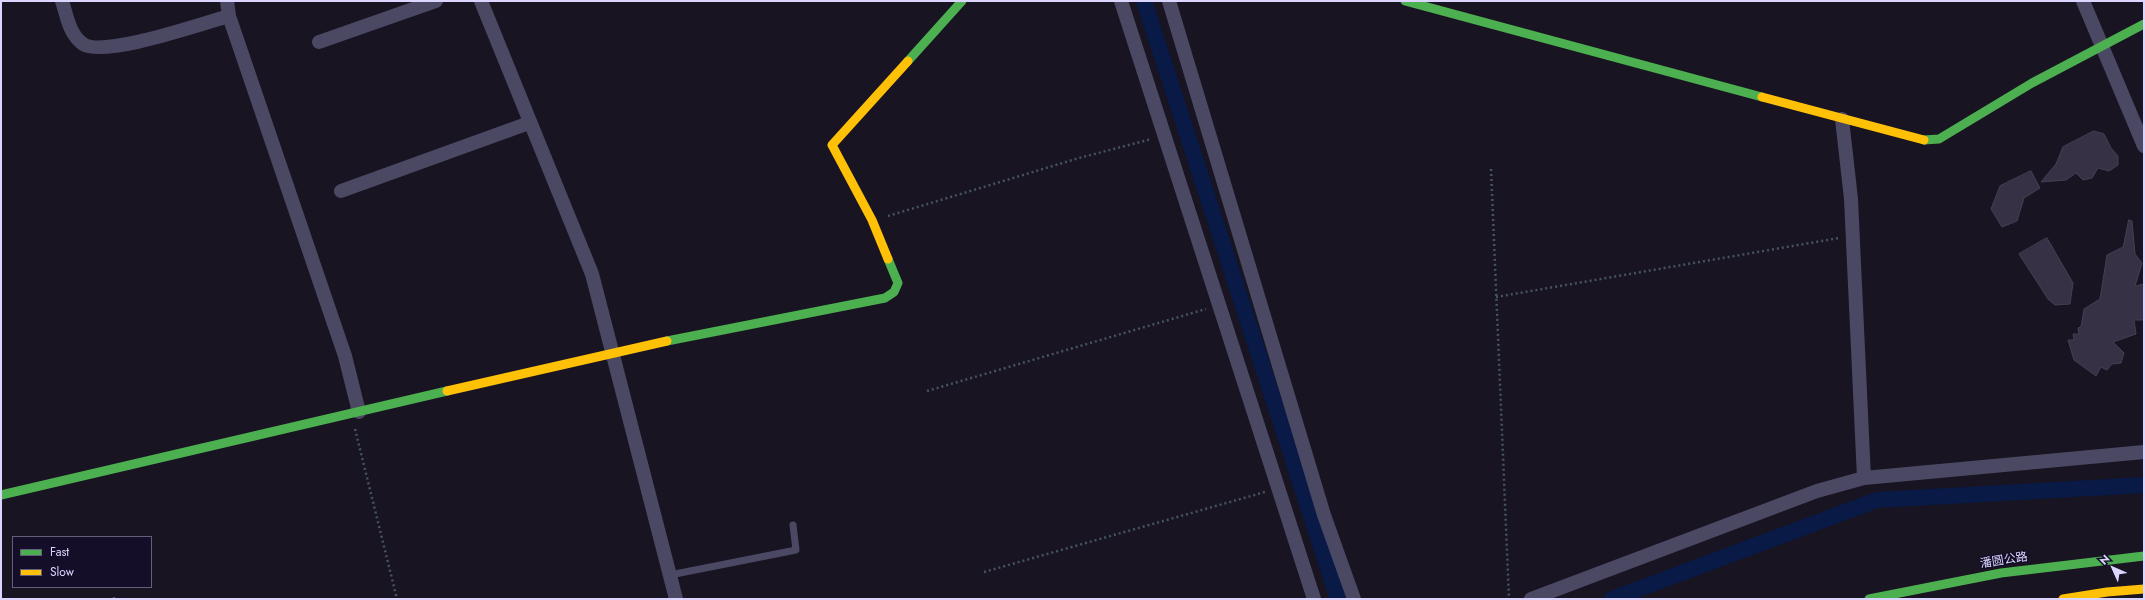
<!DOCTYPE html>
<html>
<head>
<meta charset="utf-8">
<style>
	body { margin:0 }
	#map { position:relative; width:2145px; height:600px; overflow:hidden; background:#181422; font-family:Jost,sans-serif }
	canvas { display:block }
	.frame { position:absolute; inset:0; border:2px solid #dcd5ff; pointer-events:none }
	.legend { position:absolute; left:12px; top:536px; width:140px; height:52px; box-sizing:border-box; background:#140e28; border:1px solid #645e7e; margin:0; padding:5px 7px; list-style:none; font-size:12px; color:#dcd5ff }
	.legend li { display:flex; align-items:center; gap:8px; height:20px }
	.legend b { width:20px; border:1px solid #645e7e }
	.north { position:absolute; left:2093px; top:548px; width:40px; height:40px; -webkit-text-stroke:3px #140e28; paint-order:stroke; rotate:315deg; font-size:11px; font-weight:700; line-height:16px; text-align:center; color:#dcd5ff }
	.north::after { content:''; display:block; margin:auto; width:14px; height:18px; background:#dcd5ff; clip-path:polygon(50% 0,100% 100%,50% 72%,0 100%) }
</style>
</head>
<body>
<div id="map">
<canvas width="2145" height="600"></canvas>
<div class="frame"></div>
<ul class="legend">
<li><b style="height:5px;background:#4caf50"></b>Fast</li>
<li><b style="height:5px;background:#ffc107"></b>Slow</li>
</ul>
<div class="north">N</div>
</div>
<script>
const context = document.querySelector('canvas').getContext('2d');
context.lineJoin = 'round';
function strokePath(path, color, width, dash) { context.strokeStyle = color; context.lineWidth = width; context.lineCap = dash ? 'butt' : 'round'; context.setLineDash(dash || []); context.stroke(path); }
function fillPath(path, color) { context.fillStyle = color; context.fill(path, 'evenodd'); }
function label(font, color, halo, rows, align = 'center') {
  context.font = font + ' Jost,"Noto Sans SC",sans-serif'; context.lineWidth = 3; context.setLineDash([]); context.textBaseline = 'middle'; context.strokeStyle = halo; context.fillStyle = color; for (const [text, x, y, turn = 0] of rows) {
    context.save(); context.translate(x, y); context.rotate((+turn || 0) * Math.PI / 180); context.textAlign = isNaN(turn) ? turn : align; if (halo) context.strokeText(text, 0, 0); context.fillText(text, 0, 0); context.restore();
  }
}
const canal = new Path2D(`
	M1144 1 1338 599
	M1612 599 1877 500 2144 485`);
const building = new Path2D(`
	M2094 131 2104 134 2111 148 2118 156V165L2109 171 2098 168 2092 178 2083 180 2076 173 2066 180 2041 182 2056 164 2063 147Z
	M2031 171 2040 188 2024 198 2017 221 2002 227 1991 209 2000 186Z
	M2129 220 2132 221 2135 254 2142 263 2135 286 2144 284V320H2134L2136 334 2113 342 2124 353 2121 363 2112 364 2107 370 2101 367 2096 376 2074 360 2068 340H2074L2073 334H2079L2078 328 2081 327 2084 309 2100 299 2107 255 2123 247Z
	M2047 238 2073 283 2070 304 2055 305 2048 299 2019 254Z`);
const path = new Path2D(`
	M1491 169 1509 599
	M888 216 1079 158 1152 139
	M1496 297 1839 238
	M927 391 1206 309
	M355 429 397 599
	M984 572 1265 492
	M114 597V599`);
const lane = new Path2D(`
	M670 575 796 550 793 525`);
const street = new Path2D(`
	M62 1C67 16 69 34 83 44 104 58 203 23 229 16
	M227 1 229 16 345 356 359 412
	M481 1 592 274 676 599
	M1121 1 1314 599
	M1169 1 1324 515 1354 599
	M2083 1 2144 146
	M319 42 436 1
	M1842 119 1851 199 1864 478
	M341 191 529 123
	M1531 599 1817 491 1864 478 2144 452`);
const fast = new Path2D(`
	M1405 1 1762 97
	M908 61 962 1
	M1924 140 1939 139 2032 83 2144 24
	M667 341 885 298 894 292 898 283 888 259
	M1 495 447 391
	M1869 599 2001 573 2144 556`);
const slow = new Path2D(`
	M1762 97 1924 140
	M888 259 872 220 832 145 908 61
	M447 391 667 341
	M2063 599 2107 592 2144 589`);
const streetNames = [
	["潘圆公路",2004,561,-9]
];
strokePath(canal, '#081a45', 16);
fillPath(building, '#363144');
strokePath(building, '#453f56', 1);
strokePath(path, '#465363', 2.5, [2, 3]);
strokePath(lane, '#4b4863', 7);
strokePath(street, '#4b4863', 14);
strokePath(fast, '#4caf50', 9);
strokePath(slow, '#ffc107', 9);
label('12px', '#dcd5ff', '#140e28', streetNames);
</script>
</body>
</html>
